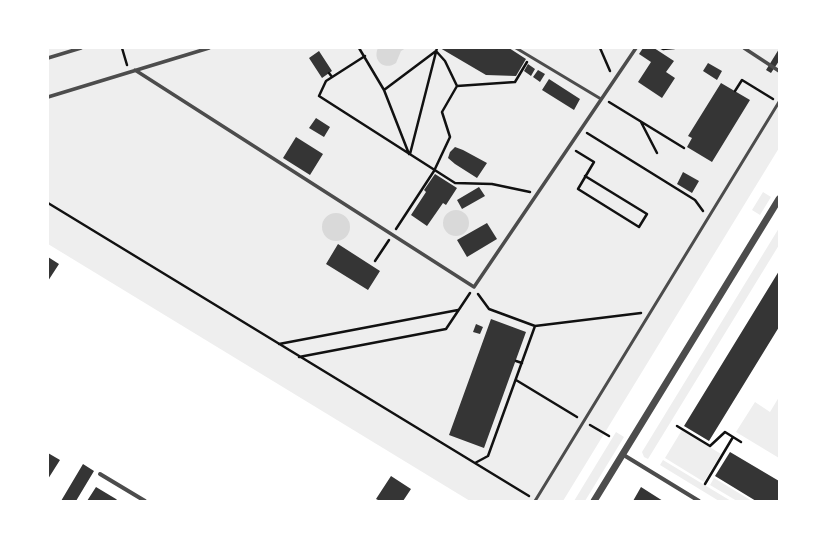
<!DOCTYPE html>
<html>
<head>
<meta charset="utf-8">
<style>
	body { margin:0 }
	#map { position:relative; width:827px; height:549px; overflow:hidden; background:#fff; font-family:"Nunito Sans",sans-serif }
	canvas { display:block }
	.frame { position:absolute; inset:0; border:49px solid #fff; pointer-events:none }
</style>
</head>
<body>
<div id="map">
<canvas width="827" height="549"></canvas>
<div class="frame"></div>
</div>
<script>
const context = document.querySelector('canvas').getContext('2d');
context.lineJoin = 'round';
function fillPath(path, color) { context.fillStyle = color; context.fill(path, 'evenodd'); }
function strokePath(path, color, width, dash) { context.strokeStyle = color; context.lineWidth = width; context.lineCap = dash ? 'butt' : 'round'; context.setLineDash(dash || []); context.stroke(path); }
const green = new Path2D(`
	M48 48H779V148L563 501H470L48 244Z
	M763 192 771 197 760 215 752 210Z
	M779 228V245L648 459 644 457 642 452Z
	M779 397V458L736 432 755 402 770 412Z
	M682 430 721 454 704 482 665 458Z
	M616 432 624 437 585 501H574Z
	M663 460 731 501H719L660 465Z
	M714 478 752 501H737L710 485Z`);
const water = new Path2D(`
	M378 48H406L401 51 396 63C385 71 372 61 378 48Z
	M443 223a13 13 0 1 1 26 0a13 13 0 1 1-26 0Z
	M322 227a14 14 0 1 1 28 0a14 14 0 1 1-28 0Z`);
const building = new Path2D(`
	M440 48H509L526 59 516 76 486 75Z
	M643 48H654L674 61 666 72 675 78 662 98 638 82 651 62 639 54Z
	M779 49V61L771 73 766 70Z
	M319 51 332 71 322 78 309 58Z
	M708 63 722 71 717 80 703 71Z
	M528 64 535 69 531 76 524 71Z
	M538 70 545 74 540 82 533 77Z
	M549 79 580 99 574 110 542 90Z
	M721 83 750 100 712 162 687 147 692 138 688 136Z
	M316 118 330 127 324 137 309 128Z
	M296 137 323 154 310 175 283 158Z
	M455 147 463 150 487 163 477 178 455 164 448 158 450 152Z
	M683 172 699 181 692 193 677 184Z
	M435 174 457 188 446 205 443 203 427 226 411 215 426 192 424 190Z
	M479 187 485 196 462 209 457 200Z
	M487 223 497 239 467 257 457 240Z
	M338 244 380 271 368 290 326 264Z
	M48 257 59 264 48 281Z
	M779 271V327L709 441 684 426Z
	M491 319 526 332 484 448 449 435Z
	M476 324 483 327 480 334 473 332Z
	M730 452 779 481V501H756L715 476Z
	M48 453 60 460 48 479Z
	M83 464 94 471 76 501H61Z
	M391 476 411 489 403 501H380L376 499Z
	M96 487 116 499 118 501H87Z
	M641 487 663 501H633Z`);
const path = new Path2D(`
	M122 48 127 65
	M359 48 384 90 409 154
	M600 48 610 71
	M661 48 663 49 674 48
	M365 56 326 81 319 96 455 183 492 184 530 192
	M329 73 332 77
	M457 86 515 82 527 62
	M384 90 436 51 445 61 457 86 442 112 450 137 434 171 396 229
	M735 91 742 80 773 99
	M609 102 684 148
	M641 122 657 153
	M587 133 695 200 703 211
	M576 151 594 162 578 189 639 227 647 214 585 176
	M410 154 437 48
	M48 203 529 496
	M375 261 389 240
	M478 294 489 309 535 326 641 313
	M279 344 458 310
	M299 357 446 329 470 293
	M516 361 522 363
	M516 380 577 417
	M590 425 609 436
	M677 426 710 446 725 432 741 442
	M475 463 488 456 535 326
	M705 484 733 437`);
const service = new Path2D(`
	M516 48 601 99
	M535 501 779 102`);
const pedestrian = new Path2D(`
	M744 48 779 71
	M48 58 81 48
	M135 70 474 287 636 48
	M48 97 209 48`);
const minor = new Path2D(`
	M622 454 699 501
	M100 474 145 501`);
const tertiary = new Path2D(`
	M594 501 779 199`);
fillPath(green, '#eee');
fillPath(water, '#d9d9d9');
fillPath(building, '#353535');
strokePath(path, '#111', 2.5);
strokePath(service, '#4c4c4c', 3);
strokePath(pedestrian, '#4c4c4c', 3.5);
strokePath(minor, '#4c4c4c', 4);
strokePath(tertiary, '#4c4c4c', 7);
</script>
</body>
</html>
